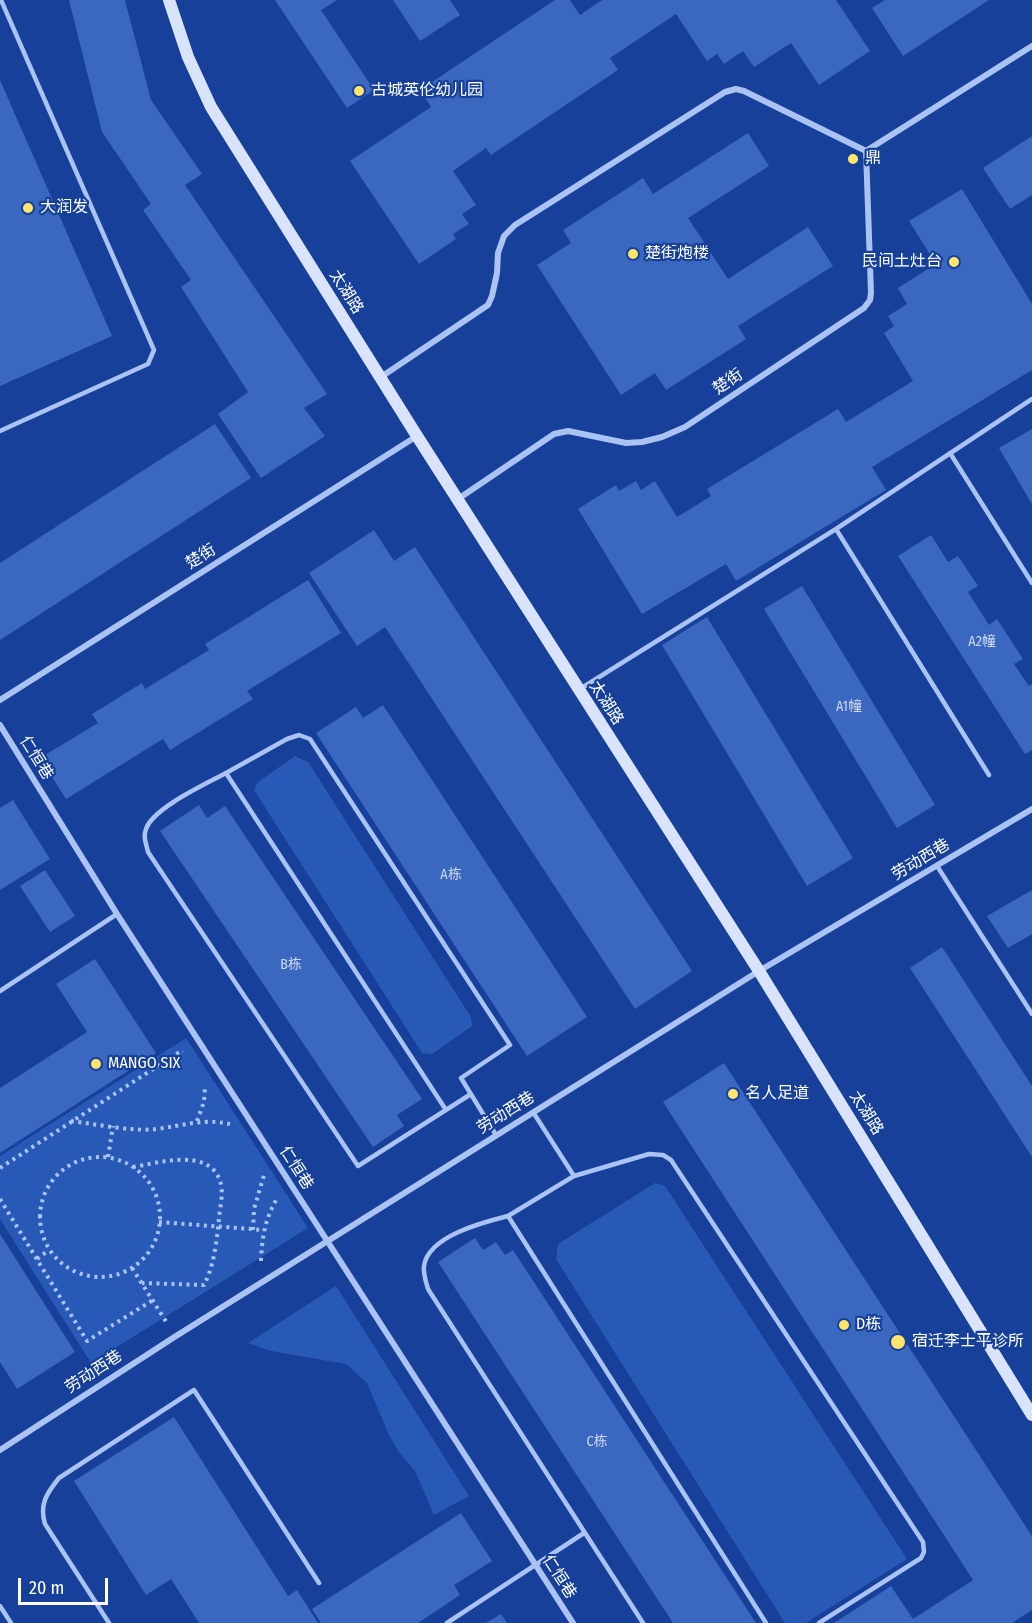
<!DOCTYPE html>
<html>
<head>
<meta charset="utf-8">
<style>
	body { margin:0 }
	#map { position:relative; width:1032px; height:1623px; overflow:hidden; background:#16409a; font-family:"Fira Sans Condensed",sans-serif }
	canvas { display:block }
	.scale { position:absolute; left:18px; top:1578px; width:90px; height:27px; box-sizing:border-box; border:3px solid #fff; border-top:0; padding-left:8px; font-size:18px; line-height:21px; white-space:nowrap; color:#fff; -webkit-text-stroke:4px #16409a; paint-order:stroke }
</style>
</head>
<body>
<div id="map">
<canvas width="1032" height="1623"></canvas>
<div class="scale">20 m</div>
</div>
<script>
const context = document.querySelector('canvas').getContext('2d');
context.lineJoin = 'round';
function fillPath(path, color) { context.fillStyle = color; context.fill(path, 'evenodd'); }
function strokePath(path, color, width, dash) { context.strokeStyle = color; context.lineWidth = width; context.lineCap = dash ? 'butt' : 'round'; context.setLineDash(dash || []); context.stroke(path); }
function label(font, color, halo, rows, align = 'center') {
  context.font = font + ' "Fira Sans Condensed","Noto Sans SC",sans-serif'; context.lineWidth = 4.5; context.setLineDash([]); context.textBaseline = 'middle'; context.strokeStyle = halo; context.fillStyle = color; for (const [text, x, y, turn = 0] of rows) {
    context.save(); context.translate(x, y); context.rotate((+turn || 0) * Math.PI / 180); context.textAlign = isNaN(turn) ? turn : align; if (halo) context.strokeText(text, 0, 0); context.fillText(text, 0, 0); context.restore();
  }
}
const green = new Path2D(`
	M295 756 308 762 471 1017 472 1026 432 1054 422 1053 254 790 258 782Z
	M186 1038 308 1228 91 1363 0 1219V1156Z
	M655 1183 665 1186 907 1559 806 1623H785L556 1259 558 1244Z
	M336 1286 469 1496 434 1515 415 1471 398 1451 388 1433 367 1383 346 1364 271 1351 248 1343Z`);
const building = new Path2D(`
	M69 0H125L151 100 202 174 185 185 327 394 304 408 325 436 261 478 218 414 248 392 181 287 191 280 143 210 151 204 102 132Z
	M275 0H337L321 10 374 90 347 108Z
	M393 0H450L460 15 420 41Z
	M555 0H570L580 15 602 0H836L870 51 819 85 791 43 754 67 743 51 724 64 717 54 707 61 676 14 610 58 618 70 491 155 486 148 453 171 476 205 462 214 469 224 453 234 456 239 419 264 350 161 431 107 420 90Z
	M885 0H989L903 56 872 8Z
	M0 80 112 336 0 386Z
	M748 133 769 166 688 218 728 279 808 227 833 266 738 326 746 339 666 390 655 373 621 395 537 265 571 243 563 230 643 178 653 194Z
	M1032 136V195L1010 209 983 168Z
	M962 189 1032 304V370L872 467 886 490 736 581 726 564 642 614 578 509 616 485 619 491 636 481 641 490 655 481 677 517 711 496 707 489 838 409 846 422 913 381 884 333 894 326 888 316 907 304 898 288 936 264 909 221Z
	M215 424 251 478 0 640V563Z
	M1032 429V504L999 448Z
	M374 530 394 561 415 547 692 971 635 1009 385 627 357 646 309 573Z
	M931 535 948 562 958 556 978 586 968 592 989 625 997 619 1023 659 1014 664 1029 686 1032 684V750L1025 754 898 556Z
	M308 580 341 633 247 691 253 699 170 750 163 739 66 799 40 758 98 723 92 714 142 683 145 689 209 650 205 644Z
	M802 586 935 805 897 828 764 609Z
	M707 617 853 858 807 886 662 645Z
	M383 705 587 1017 527 1056 316 733 356 707 363 718Z
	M13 800 50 859 0 890V808Z
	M199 805 207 818 225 806 422 1099 397 1115 404 1126 373 1147 160 831Z
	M45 870 75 916 50 932 20 886Z
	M1032 890V934L1008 948 987 916Z
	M942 947 1032 1086V1157L910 968Z
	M95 959 156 1053 0 1153V1088L87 1032 56 984Z
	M724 1063 1032 1536V1610L1012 1623H834L891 1586 913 1619 973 1580 663 1102Z
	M0 1234 75 1352 17 1389 0 1362Z
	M475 1238 483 1250 496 1242 505 1255 513 1250 756 1623H673L438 1262Z
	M174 1417 288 1596 297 1590 318 1623H199L171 1579 146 1595 74 1481Z
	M461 1513 492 1561 454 1585 460 1595 418 1623H321L312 1609Z
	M501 1614 507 1623H486Z`);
const path = new Path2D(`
	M71 1121C96 1124 132 1132 156 1129 183 1126 202 1118 230 1124
	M197 1121 204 1102 205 1086
	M108 1157 113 1126
	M40 1217a60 60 0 1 1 120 0a60 60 0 1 1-120 0Z
	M133 1167C158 1163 209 1147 220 1181 224 1192 220 1207 219 1218 217 1240 214 1266 204 1285L142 1283
	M0 1168 181 1051 183 1052
	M0 1199 87 1341 153 1300
	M159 1222 264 1230
	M253 1230 254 1209 264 1175
	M37 1259 49 1250
	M261 1261C262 1237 265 1218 278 1197
	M132 1268 167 1323`);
const lane = new Path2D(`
	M0 431 148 364 154 350 1 0
	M950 453 1032 583
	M836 529 989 775
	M580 689 836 529 1032 399
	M226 773C206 784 153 808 146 829 143 837 146 843 148 852L358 1166 471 1094
	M937 866 1032 1014
	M0 991 117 914
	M446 1110 226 773 287 739 299 735 310 739 510 1045 461 1078 496 1135
	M533 1112 574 1176
	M508 1216C484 1222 428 1236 424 1266 423 1273 426 1282 428 1289L643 1623
	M0 1606 11 1623
	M109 1623 45 1524C39 1504 47 1493 59 1478L194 1390 319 1583
	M447 1623 584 1533
	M766 1623 508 1216 574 1176 649 1154 663 1155 671 1160 923 1542 924 1552 921 1558 819 1623`);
const street = new Path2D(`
	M866 151 1032 46
	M381 377 488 305 492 296 497 273 498 253 504 236 515 225 725 92 736 89 744 91 866 151
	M458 499 554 434 568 431 626 443 642 442 662 437 685 427 864 308 870 300 871 293 866 151
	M0 700 417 436
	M0 725 117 914 573 1623
	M0 1450 176 1336 759 971 1032 809`);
const secondary = new Path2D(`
	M169 0 188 57 211 107 417 436 759 971 1032 1415`);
const markers = [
	[359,91,6,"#ffe56b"],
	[853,159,6,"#ffe56b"],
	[28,208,6,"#ffe56b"],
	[633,254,6,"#ffe56b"],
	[954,262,6,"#ffe56b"],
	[96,1064,6,"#ffe56b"],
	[733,1094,6,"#ffe56b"],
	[844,1325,6,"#ffe56b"],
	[898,1342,8,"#ffe56b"]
];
const numberNames = [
	["A2幢",982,642],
	["A1幢",849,707],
	["A栋",451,875],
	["B栋",291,965],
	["C栋",597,1442]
];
const poiNames = [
	["古城英伦幼儿园",371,91],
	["鼎",865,159],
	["大润发",40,208],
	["楚街炮楼",645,254],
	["民间土灶台",942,262,"right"],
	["MANGO SIX",108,1064],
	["名人足道",745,1094],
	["D栋",856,1325],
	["宿迁李士平诊所",912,1342]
];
const streetNames = [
	["太湖路",346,292,58],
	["楚街",728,382,-34],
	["楚街",201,557,-32],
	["太湖路",606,703,57],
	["仁恒巷",36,758,58],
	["劳动西巷",921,860,-31],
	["劳动西巷",506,1113,-32],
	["太湖路",866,1113,58],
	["仁恒巷",296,1168,57],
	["劳动西巷",94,1372,-33],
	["仁恒巷",559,1577,57]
];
fillPath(green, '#2959b7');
fillPath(building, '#3a67bf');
strokePath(path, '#aac3f2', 4, [3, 4.5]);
strokePath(lane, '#aac3f2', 4.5);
strokePath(street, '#aac3f2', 6);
strokePath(secondary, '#d9e4fc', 12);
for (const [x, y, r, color] of markers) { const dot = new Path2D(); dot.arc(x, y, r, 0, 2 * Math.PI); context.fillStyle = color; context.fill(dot); strokePath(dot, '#16409a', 2); }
label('14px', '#ced9ef', null, numberNames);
label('16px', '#fff', '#16409a', poiNames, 'left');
label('16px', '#fff', '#16409a', streetNames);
</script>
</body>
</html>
